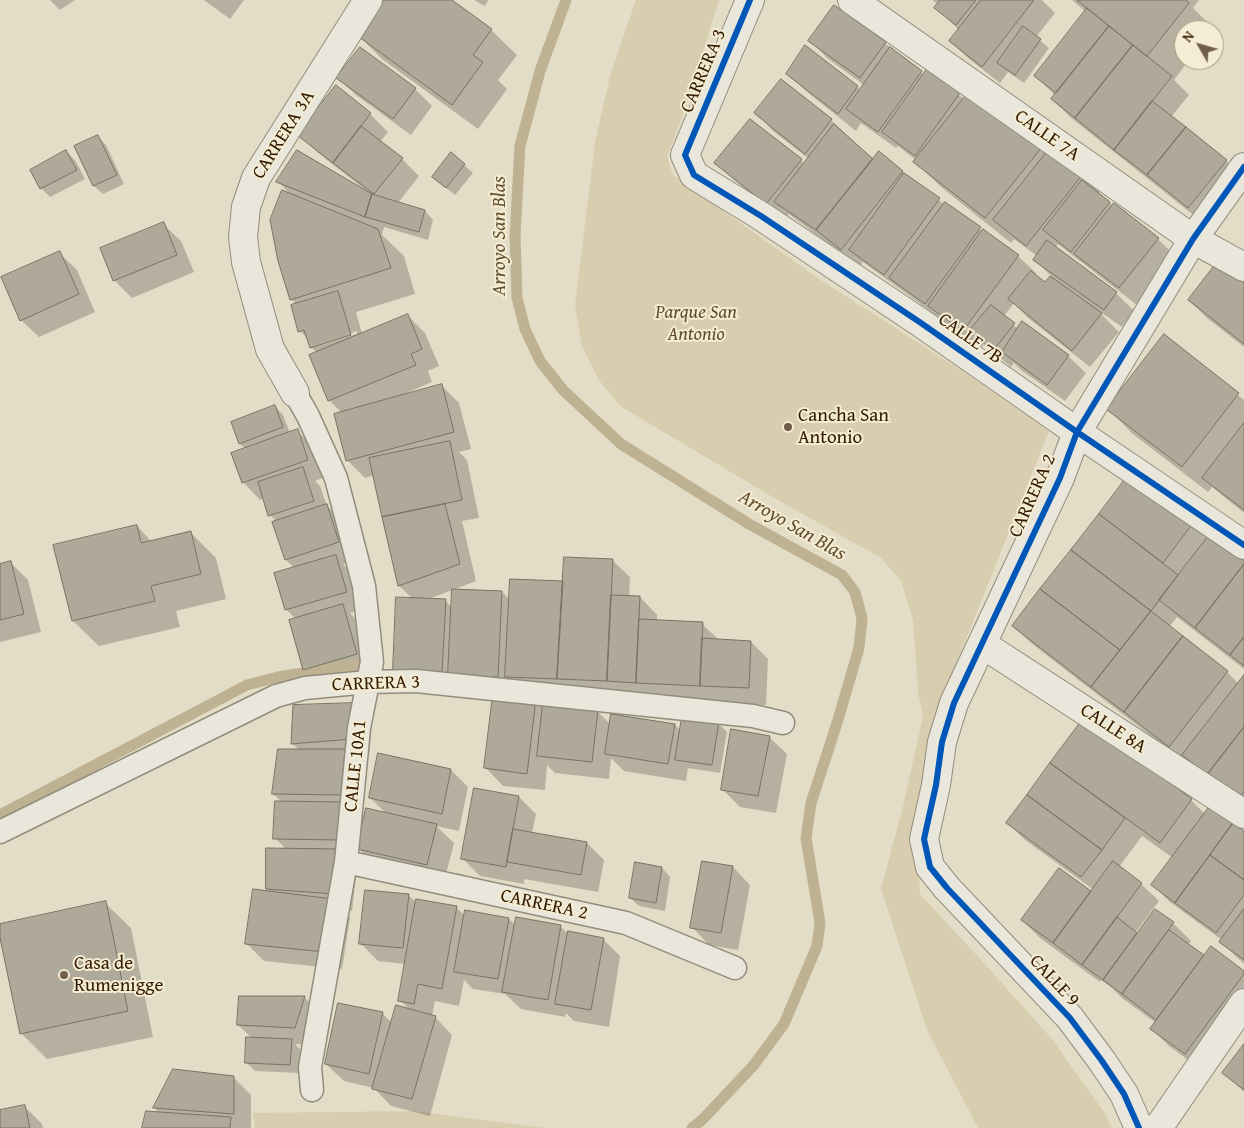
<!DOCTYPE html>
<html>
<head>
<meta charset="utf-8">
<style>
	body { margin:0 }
	#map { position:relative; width:1244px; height:1128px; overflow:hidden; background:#e3ddc7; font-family:"Gentium Book Plus",serif }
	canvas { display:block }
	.north { position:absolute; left:1174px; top:20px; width:50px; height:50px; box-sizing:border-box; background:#f5edd3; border:1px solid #a79980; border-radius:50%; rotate:308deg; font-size:14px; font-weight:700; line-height:20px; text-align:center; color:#331a03 }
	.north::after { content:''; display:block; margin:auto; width:18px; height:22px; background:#715e48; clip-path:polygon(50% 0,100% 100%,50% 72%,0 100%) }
</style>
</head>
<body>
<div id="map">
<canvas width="1244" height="1128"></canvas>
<div class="north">N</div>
</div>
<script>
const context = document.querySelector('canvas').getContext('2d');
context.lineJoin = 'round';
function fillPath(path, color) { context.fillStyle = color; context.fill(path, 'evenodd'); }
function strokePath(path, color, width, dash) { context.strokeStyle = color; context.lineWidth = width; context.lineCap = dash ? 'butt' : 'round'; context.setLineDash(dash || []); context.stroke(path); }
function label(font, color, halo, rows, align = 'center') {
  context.font = font + ' "Gentium Book Plus",serif'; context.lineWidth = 4; context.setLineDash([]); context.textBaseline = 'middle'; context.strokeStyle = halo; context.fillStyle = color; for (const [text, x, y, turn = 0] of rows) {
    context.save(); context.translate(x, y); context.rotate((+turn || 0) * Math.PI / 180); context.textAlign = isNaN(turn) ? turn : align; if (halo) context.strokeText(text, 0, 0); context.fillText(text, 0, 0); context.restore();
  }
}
const green = new Path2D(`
	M636 0H719L687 104 667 157 673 175 819 279 961 370 1049 431 947 687 917 821 920 894 993 973 1052 1039 1106 1115 1112 1128H978L927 1030 881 889 903 806 923 716 918 692 913 620 901 581 881 558 781 502 620 406 598 379 582 346 575 305 595 142 610 76Z
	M413 1111 545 1128H255L253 1113Z`);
const shadow = new Path2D(`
	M50 0H75L60 10Z
	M204 0H244L230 19Z
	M450 0 491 30 517 55 498 80 507 89 478 129 382 59 357 34Z
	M474 0H488L485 6Z
	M932 0H1042L1055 13 1036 37 1049 48 1024 83 1008 72 1000 83 968 58 950 41 959 30 935 7 938 4Z
	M1072 0H1199L1193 8 1214 29 1184 30V60H1189L1174 80 1189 95 1171 117 1226 161 1244 178 1206 225 1070 117 1052 99 1055 95 1035 76 1086 12Z
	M810 40 885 43 924 75 927 71 964 99 1082 175 1100 192 1098 194 1158 239 1175 256 1137 305 1058 244 1055 248 1116 293 1134 311 1122 327 1102 313 1101 314 1119 332 1090 367 1027 317 1014 303 1004 316 1018 329 1068 356 1086 373 1065 401 1021 370 1014 363 1011 367 984 344 981 348 863 262 859 267 789 214 784 220 734 180 716 163 801 160 805 164 809 159 773 131 756 113 781 80 831 120 873 160 879 153 945 205 1018 256 1036 273 1034 275 1046 284 1051 276 1035 260 1037 256 1014 239 1011 243 941 187 915 161 916 160 898 146 896 148 861 123 856 131 806 91 788 74 857 87 861 90 864 85 827 58Z
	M338 78 415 89 432 106 411 135 356 95Z
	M336 87 370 114 388 132 380 142 402 159 419 176 398 203 425 211 433 220 428 240 384 227 382 235 404 256 415 294 356 312 362 334 408 316 425 333 439 366 428 371 432 382 402 395 403 396 442 386 459 403 471 449 459 452 467 460 479 518 462 521 476 581 426 600 445 601 452 607 502 592 510 600 564 582 612 560 630 577 629 597H640L657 615V621L702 624 719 640 751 642 768 659 766 705 524 694 412 688 395 670 413 599 399 586 374 475 365 478 347 460 342 413 329 400 317 353 311 347 309 340 300 331 297 305 291 299 292 196 278 181 363 190 364 189 317 152 299 135ZM357 331V334L319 346 317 344Z
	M98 137 106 145 124 184 103 194 94 186 76 147Z
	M66 152 75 160 85 179 50 197 41 188Z
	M464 165 473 173 455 195 433 177Z
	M163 224 181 241 194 272 132 298 114 280Z
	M59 253 77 270 95 312 39 337 21 320Z
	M1244 274V347L1207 318 1189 300Z
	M1164 336 1244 400V513L1212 487 1208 492 1133 434 1107 408Z
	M275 406 283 415 290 433 297 431 315 448 325 477 315 481 320 486 327 506 344 523 356 560 343 564 353 574 363 609 350 613 360 623 374 671 322 686 304 669 296 619 286 609 294 568 286 560 277 522 270 515 264 498 260 500 243 482 246 449 240 444 232 423Z
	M1130 476 1193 524 1207 539 1244 554V669L1177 617 1169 627 1227 672 1239 684 1244 677V805L1202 772 1190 760 1187 764 1031 643 1013 626Z
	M137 526 152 542 190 532 216 558 226 599 176 611 180 627 99 646 73 621 55 546Z
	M10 562 28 580 41 632 0 642V565Z
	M535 700 544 708 597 711 611 725H675L681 731 718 723 727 732 720 773 688 768 686 781 624 771 611 758 609 779 555 773 547 765 545 790 503 786 486 768Z
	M1083 720 1191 800 1205 814 1210 807 1244 832V964L1221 942 1222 940 1170 902 1153 885 1173 858 1142 836 1119 867 1141 884 1159 901 1135 933 1138 935 1156 910 1173 923 1191 941 1188 945 1204 957 1244 972V1015L1203 1071 1169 1046 1152 1029 1156 1023 1122 998 1112 988 1101 980 1100 982 1040 938 1022 920 1059 870 1091 893 1094 890 1025 840 1008 823Z
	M372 722 369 756 351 758 357 867 352 911 342 910 350 918 342 969 264 961 246 943 271 893 267 889 286 849 275 838 282 802 273 794 299 750 293 744Z
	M769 737 787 754 776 813 740 807 722 789Z
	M451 770 468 787 459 831 436 826 454 843 444 882 376 866 358 848 387 814 370 798Z
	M519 797 536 814 532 833 587 843 604 860 598 892 524 879V884L480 876 463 859Z
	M733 867 750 885 738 950 709 945 692 927Z
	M662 868 670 877 665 911 639 906 630 898Z
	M408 895 417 903 456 907 465 916 509 919 515 925 560 926 569 935 603 939 620 956 609 1027 574 1021 566 1013 565 1017 521 1009 505 994 473 989 464 980 459 1006 435 1001 432 1016 435 1017 452 1035 430 1116 391 1106 374 1088 344 1081 326 1064 382 1013 392 1023 410 1010 400 1000 406 964 378 961 361 944Z
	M105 903 131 928 153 1037 47 1059 22 1034 0 932V925Z
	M241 997 305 998 322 1015 313 1045 295 1044 300 1049 299 1073 255 1071 246 1062 252 1038 238 1025Z
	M1244 1046V1092L1224 1072Z
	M233 1077 251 1095V1128H143L160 1114 155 1108Z
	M25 1107 42 1124 43 1128H0V1112Z`);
const stream = new Path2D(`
	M566 0 540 71 520 146 515 236 517 298 525 329 540 361 563 390 621 444 749 524 842 575 855 592 862 618 859 648 837 723 811 803 806 838 820 923 817 946 784 1024 753 1066 702 1120 692 1128
	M0 815 247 685 278 677 372 662`);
const building = new Path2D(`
	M380 0H452L492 29 473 55 483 62 452 105 355 34Z
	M940 0H976L956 25 934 8Z
	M981 0H1034L982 67 949 41Z
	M1077 0H1186L1189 3 1147 56Z
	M834 5 886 42 860 78 808 41Z
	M1087 8 1109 26 1056 93 1034 76Z
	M1023 26 1041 39 1015 75 997 63Z
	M1109 26 1133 45 1075 118 1051 99Z
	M805 45 858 86 838 114 786 74Z
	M1133 45 1172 76 1114 150 1075 118Z
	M360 47 416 88 393 119 336 78Z
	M890 47 922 71 878 132 846 109Z
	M927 69 960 93 915 156 882 132Z
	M781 79 832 119 805 154 754 113Z
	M336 85 371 113 333 163 297 135Z
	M971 89 1042 147 985 218 913 162Z
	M1152 101 1186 127 1147 175 1114 150Z
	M750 119 802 159 766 204 714 163Z
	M834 124 873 159 816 230 774 202Z
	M361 126 403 158 374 194 333 163Z
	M1186 127 1227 160 1188 208 1147 175Z
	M98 135 117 175 93 186 74 146Z
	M1050 148 1083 174 1026 246 993 220Z
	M66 150 77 170 40 189 30 170Z
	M297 150 372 194 365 217 276 182Z
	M879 151 903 171 841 250 816 230Z
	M451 152 465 164 446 188 432 177Z
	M904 173 940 198 884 275 849 250Z
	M1082 180 1110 202 1071 252 1043 230Z
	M282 190 378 229 391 268 290 300 278 261 270 220Z
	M372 194 425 210 419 232 365 217Z
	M945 202 981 227 925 304 889 278Z
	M1114 203 1159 238 1119 288 1074 254Z
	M164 222 177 255 113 281 100 248Z
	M983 229 1019 255 963 331 928 306Z
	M1047 240 1117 292 1104 310 1033 260Z
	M60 251 79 294 20 321 1 277Z
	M1222 256 1244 273V344L1188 300Z
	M1031 271 1045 282 1050 276 1102 313 1072 351 1008 299Z
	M338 291 351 335 310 348 304 330 298 332 291 305Z
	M991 305 1015 323 993 351 969 331Z
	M408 314 422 349 411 354 416 365 328 401 309 355Z
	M1022 321 1069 355 1047 385 1002 352Z
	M1164 334 1239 393 1182 467 1106 409Z
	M442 384 454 432 346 461 334 414Z
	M275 405 283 427 239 444 231 422Z
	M1244 423V510L1202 478Z
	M298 429 308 460 242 483 231 453Z
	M450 441 462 500 382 517 369 458Z
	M303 467 314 501 268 516 258 482Z
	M1129 474 1193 523 1163 563 1099 514Z
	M327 504 339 542 285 560 272 522Z
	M445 504 460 564 398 586 382 517Z
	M1099 514 1178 575 1151 611 1071 550Z
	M137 525 141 543 191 531 201 574 151 586 155 601 72 621 53 545Z
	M1214 529 1244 552V564L1195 628 1159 600Z
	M1071 550 1151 611 1120 650 1040 589Z
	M336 555 347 592 285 610 274 573Z
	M564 557 613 559 607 681 557 679Z
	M11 561 24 614 0 620V564Z
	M1244 564V637L1230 655 1195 628Z
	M510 579 563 581 557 679 505 677Z
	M452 589 502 591 498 677 448 675Z
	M1040 589 1120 650 1091 687 1012 626Z
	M611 595 640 596 636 683 607 681Z
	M396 597 446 599 442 673 393 670Z
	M343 604 357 654 303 670 289 620Z
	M1151 611 1183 636 1124 712 1091 687Z
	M639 619 703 622 700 686 636 683Z
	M1183 636 1228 671 1169 747 1124 712Z
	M1244 637V666L1230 655Z
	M702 638 751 641 749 688 700 686Z
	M1244 675V727L1207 775 1182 755Z
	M493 695 536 699 527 774 484 768Z
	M355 703 352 739 291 744 293 705Z
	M543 704 598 710 592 762 537 756Z
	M611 714 675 724 668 764 605 754Z
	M682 717 719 722 712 765 675 760Z
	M1083 719 1192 799 1160 843 1050 763Z
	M1244 727V792L1239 798 1207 775Z
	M731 729 770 736 758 796 721 790Z
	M278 749H345L341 795 272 794Z
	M378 753 451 769 442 814 369 798Z
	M1050 763 1125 818 1102 850 1027 795Z
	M474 788 519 796 506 867 461 859Z
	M1027 795 1102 850 1081 877 1006 823Z
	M275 801 342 802 339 840 273 839Z
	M1210 806 1233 823 1175 903 1151 885Z
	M366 808 437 824 427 865 357 849Z
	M1233 823 1244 831V880L1210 855Z
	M513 829 587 842 581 875 507 862Z
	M266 848 340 849 335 894 266 889Z
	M1210 855 1244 880V895L1216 933 1175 903Z
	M702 861 733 866 721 933 690 928Z
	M1113 861 1142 883 1082 965 1053 943Z
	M635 862 662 867 656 903 629 898Z
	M1059 868 1091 891 1053 943 1021 920Z
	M253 889 333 899 325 952 245 944Z
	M365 890 409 894 403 948 359 944Z
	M416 899 457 906 442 989 418 984 414 1004 398 1001Z
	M106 901 128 1011 20 1034 0 938V924Z
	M1155 909 1174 922 1122 994 1103 980Z
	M1244 909V960L1219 942Z
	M465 910 509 918 498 979 454 972Z
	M516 917 561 925 548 1000 502 992Z
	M1117 917 1137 933 1103 980 1082 965Z
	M1169 930 1204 955 1156 1020 1122 994Z
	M568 931 604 938 591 1010 555 1004Z
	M1211 946 1244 971V974L1185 1054 1150 1029Z
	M239 996H305L295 1028 237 1025Z
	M338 1003 383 1012 369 1074 325 1064Z
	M396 1005 436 1016 412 1099 372 1089Z
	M246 1037 292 1039 290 1065 245 1063Z
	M1244 1044V1090L1222 1073Z
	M173 1069 234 1076V1114L153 1108Z
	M25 1105 30 1128H0V1110Z
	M146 1111 231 1117 230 1128H142Z`);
const lane = new Path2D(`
	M295 393 308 416 336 478 364 586 372 662 359 728 346 862 310 1067 312 1090
	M0 832 276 696 305 688 368 682 416 681 753 716 783 723
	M346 862 626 923 735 968`);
const street = new Path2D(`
	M750 0 685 155 694 175 761 216 921 323 1077 432 1244 545
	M852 0 1193 239 1244 267
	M295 393 270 349 246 262 243 237 246 207 256 178 368 0
	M982 644 1244 814
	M1139 1128 1124 1094 1102 1061 1070 1018 947 888 930 867 924 839 936 785 942 742 954 703 1060 478 1077 432 1193 239 1244 167
	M1158 1128 1244 1003`);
const cycleway = new Path2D(`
	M750 0 685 155 694 175 761 216 921 323 1077 432 1244 545
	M1139 1128 1124 1094 1102 1061 1070 1018 947 888 930 867 924 839 936 785 942 742 954 703 1060 478 1077 432 1193 239 1244 167`);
const markers = [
	[788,427,5,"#715e48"],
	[64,975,5,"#715e48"]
];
const streetNames = [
	["CARRERA 3",704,71,-67],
	["CARRERA 3A",284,135,-58],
	["CALLE 7A",1047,136,35],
	["CALLE 7B",970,339,35],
	["CARRERA 2",1033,496,-66],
	["CARRERA 3",376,684,-2],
	["CALLE 8A",1113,729,33],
	["CALLE 10A1",356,766,-84],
	["CARRERA 2",544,905,12],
	["CALLE 9",1054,981,47]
];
const parkNames = [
	["Parque San",696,313],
	["Antonio",696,335]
];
const poiNames = [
	["Cancha San",798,416],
	["Antonio",798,438],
	["Casa de",74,964],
	["Rumenigge",74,986]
];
const waterNames = [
	["Arroyo San Blas",500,236,-90],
	["Arroyo San Blas",792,526,30]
];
fillPath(green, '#d8ceaf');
fillPath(shadow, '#0003');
strokePath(stream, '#bfb292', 11);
fillPath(building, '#afa999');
strokePath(building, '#797264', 1);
strokePath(lane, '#938c7d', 25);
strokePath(street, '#938c7d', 30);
strokePath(lane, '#e9e6db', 22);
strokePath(street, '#e9e6db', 28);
strokePath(cycleway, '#0057b8', 6);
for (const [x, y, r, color] of markers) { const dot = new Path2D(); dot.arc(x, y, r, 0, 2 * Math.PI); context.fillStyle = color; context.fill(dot); strokePath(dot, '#f5edd3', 2); }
label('19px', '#331a03', '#f5edd3', streetNames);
label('italic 19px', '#624c31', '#f5edd3', parkNames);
label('19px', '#331a03', '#f5edd3', poiNames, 'left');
label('italic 20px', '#654f33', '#f5edd3', waterNames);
</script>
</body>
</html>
